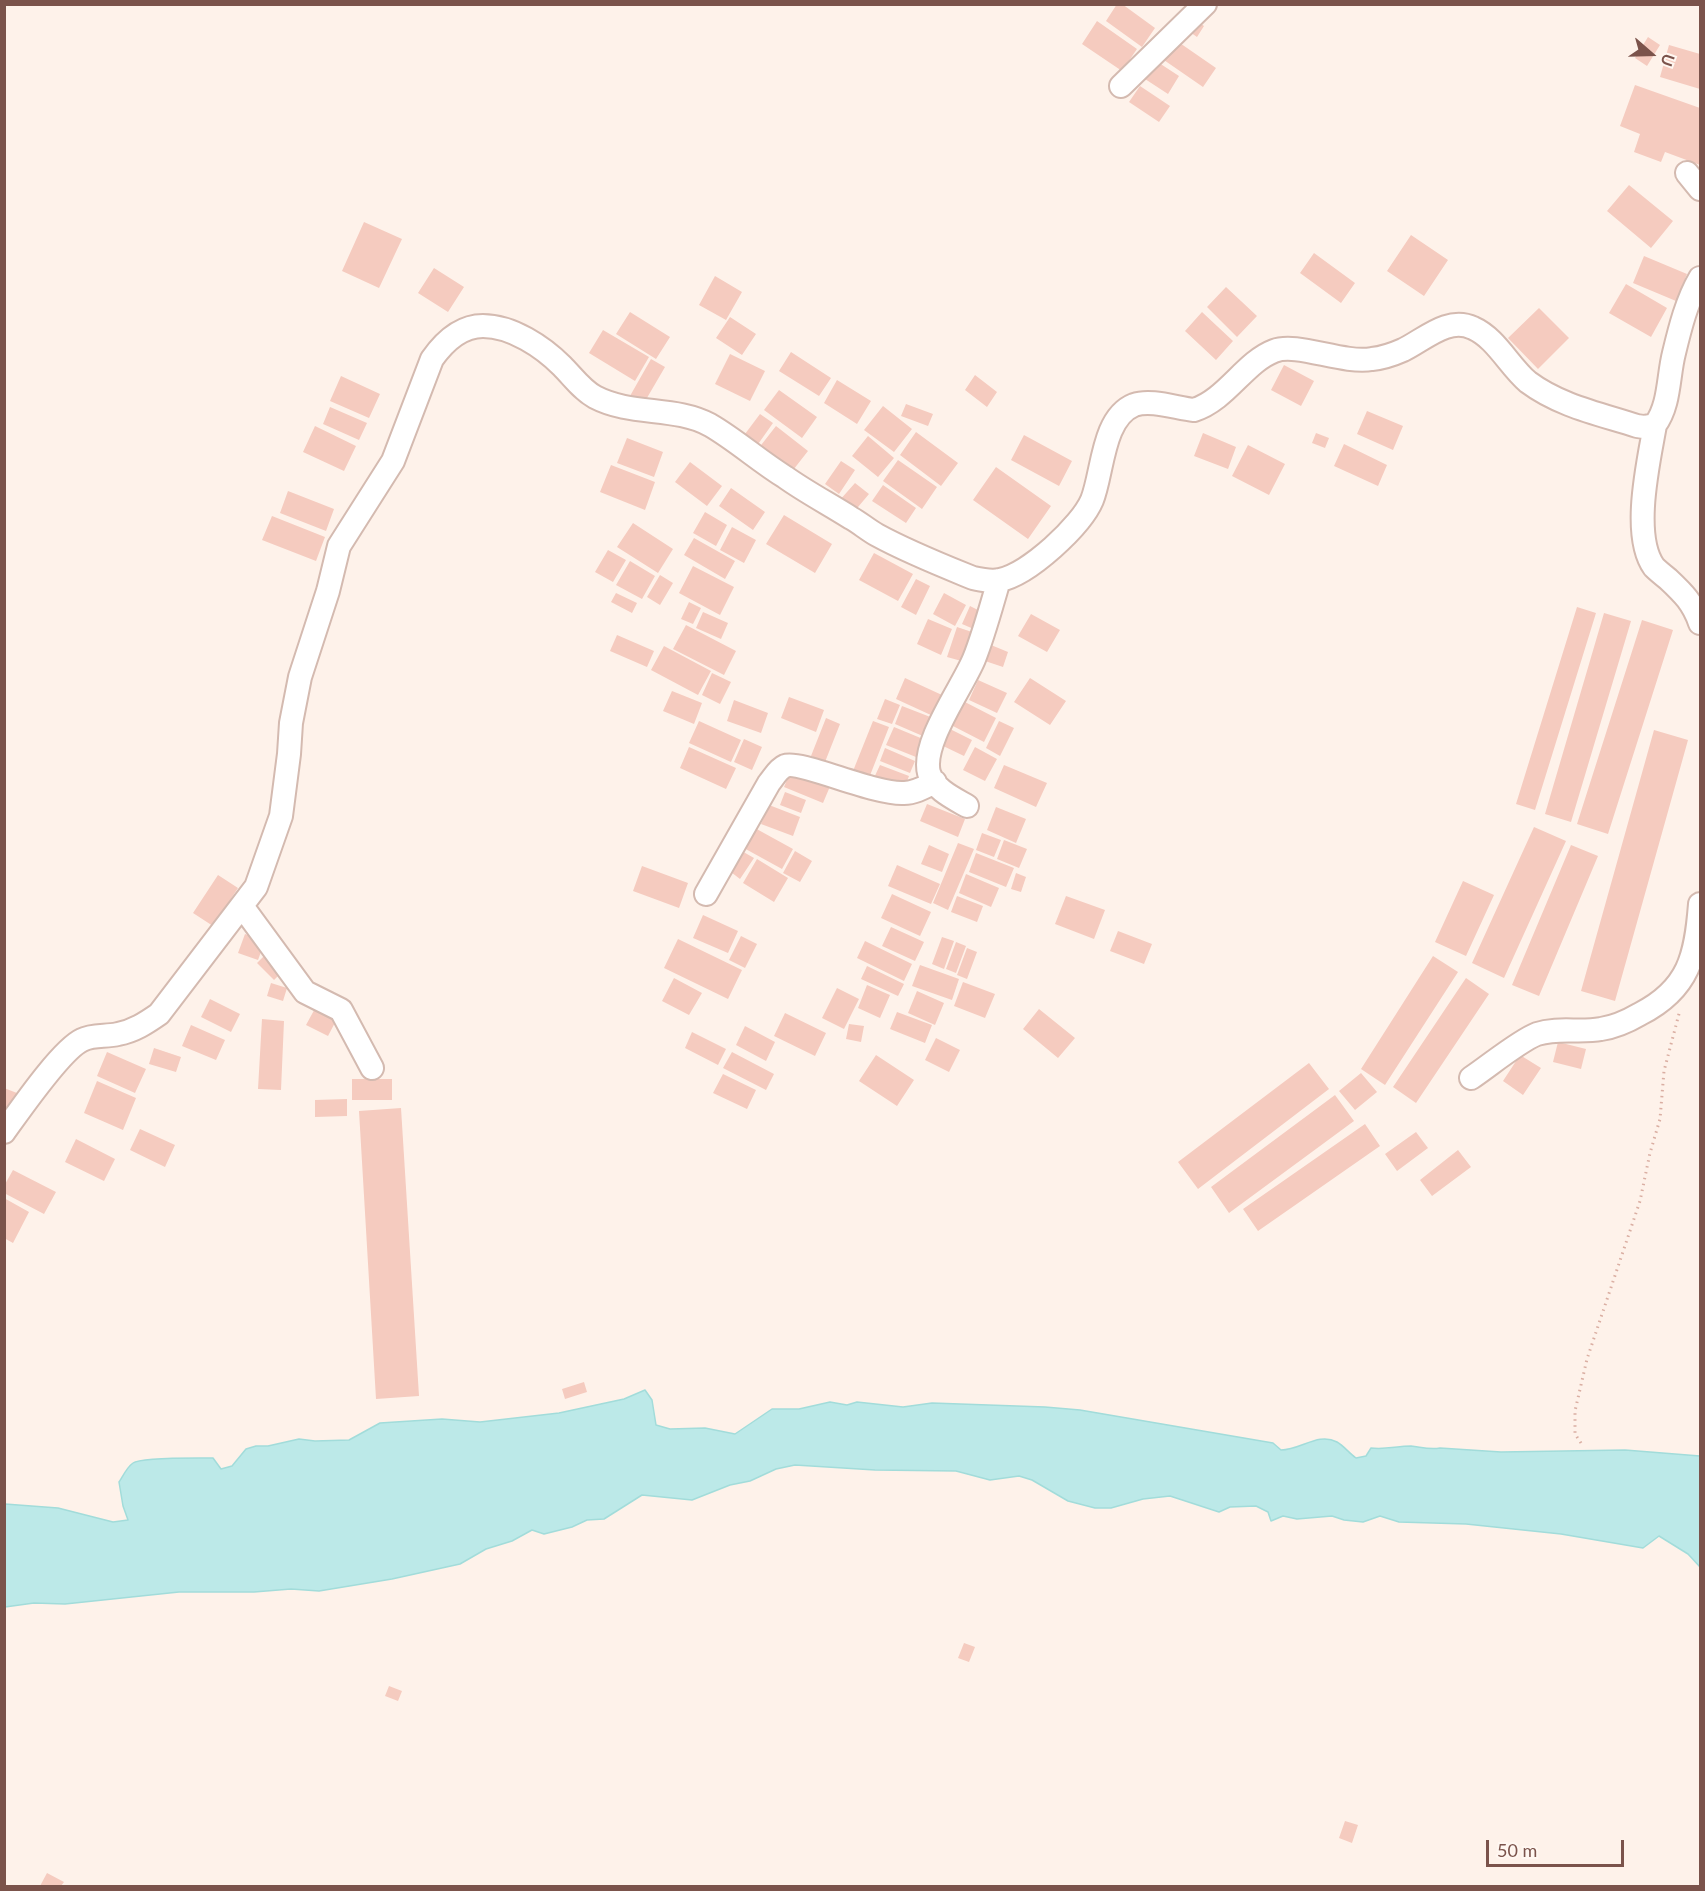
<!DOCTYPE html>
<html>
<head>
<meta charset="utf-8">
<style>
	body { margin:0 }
	#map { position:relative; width:1705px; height:1891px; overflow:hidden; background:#fef2ea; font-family:Lato,sans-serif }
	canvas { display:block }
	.frame { position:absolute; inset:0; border:6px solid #7b534b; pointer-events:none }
	.north { position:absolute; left:1621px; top:24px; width:60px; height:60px; -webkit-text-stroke:4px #fff7f1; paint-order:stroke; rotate:110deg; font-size:16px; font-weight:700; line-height:24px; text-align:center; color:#7b534b }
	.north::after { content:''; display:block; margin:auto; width:21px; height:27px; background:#7b534b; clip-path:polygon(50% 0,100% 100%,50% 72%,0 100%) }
	.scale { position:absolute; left:1486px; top:1840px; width:138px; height:27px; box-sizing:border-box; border:3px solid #7b534b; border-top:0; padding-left:8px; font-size:18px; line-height:21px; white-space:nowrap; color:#7b534b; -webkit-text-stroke:4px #fff7f1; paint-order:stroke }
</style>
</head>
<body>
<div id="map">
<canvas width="1705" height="1891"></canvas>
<div class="frame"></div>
<div class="north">U</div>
<div class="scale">50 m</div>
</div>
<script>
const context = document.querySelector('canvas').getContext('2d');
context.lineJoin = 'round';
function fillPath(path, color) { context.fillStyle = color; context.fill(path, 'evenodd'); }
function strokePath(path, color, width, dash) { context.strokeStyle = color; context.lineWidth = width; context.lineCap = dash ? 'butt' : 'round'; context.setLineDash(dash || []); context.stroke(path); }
const water = new Path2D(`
	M645 1390 652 1400 656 1425 670 1429 705 1428 735 1434 772 1409H799L830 1402 847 1405 857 1402 903 1407 932 1403 1045 1407 1080 1410 1273 1443 1281 1450C1301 1450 1318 1432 1337 1442 1344 1446 1349 1453 1356 1458L1366 1456 1371 1448C1385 1450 1397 1446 1411 1446 1421 1447 1429 1450 1440 1448L1501 1452 1625 1450 1700 1456V1567L1688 1554 1659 1536 1643 1548 1561 1534 1466 1524 1399 1522 1380 1516 1363 1522 1344 1520 1332 1516 1297 1519 1283 1516 1271 1521 1268 1512 1256 1506 1230 1507 1219 1512 1170 1496 1143 1499 1111 1508H1095L1068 1501 1032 1480 1019 1476 990 1480 956 1471 875 1470 795 1465 776 1469 750 1481 730 1485 692 1500 642 1495 604 1519 587 1520 572 1527 544 1534 532 1530 512 1541 486 1549 460 1564 392 1579 319 1591 291 1589 254 1592H179L65 1604 34 1603 5 1607V1504L58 1508 113 1522 128 1520 123 1506 119 1482C123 1476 127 1467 133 1463 141 1457 198 1458 213 1458L221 1469 232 1466 246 1449 256 1446H268L299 1439 315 1441 349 1440 380 1423 442 1419 480 1422 559 1413 624 1399Z`);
const building = new Path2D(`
	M1117 4H1122L1155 28 1142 47 1106 21Z
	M1194 19 1204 26 1197 37 1187 30Z
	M1097 21 1137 49 1122 71 1082 44Z
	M1648 37 1660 45 1647 66 1635 58Z
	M1174 39 1216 68 1203 87 1161 58Z
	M1669 45 1700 54V89L1660 77Z
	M1156 61 1179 76 1168 94 1145 79Z
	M1635 85 1700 108V165L1665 152 1661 162 1634 152 1640 134 1620 126Z
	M1140 86 1170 106 1159 122 1129 102Z
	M1629 185 1673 221 1651 248 1607 211Z
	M364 222 402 239 379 288 342 271Z
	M1411 235 1448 260 1424 296 1387 271Z
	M1314 253 1355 283 1341 303 1300 273Z
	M1644 256 1687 274 1676 301 1633 283Z
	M434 268 464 287 448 312 418 293Z
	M715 276 742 292 726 320 699 305Z
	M1626 284 1667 308 1651 337 1609 313Z
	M1226 287 1257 316 1237 337 1207 307Z
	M1539 308 1569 338 1538 369 1508 338Z
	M630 312 670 337 656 359 616 334Z
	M1202 312 1233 341 1216 360 1185 331Z
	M730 317 756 334 742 355 716 338Z
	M603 330 649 357 635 381 589 353Z
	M791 352 831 378 819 396 779 371Z
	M730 354 765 371 750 401 715 384Z
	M651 359 665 367 644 403 630 396Z
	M1284 365 1314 381 1301 406 1271 390Z
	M975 375 997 392 987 407 965 390Z
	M341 376 380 394 369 418 330 401Z
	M837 380 871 401 857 424 824 403Z
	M779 390 817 417 802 438 764 410Z
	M906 404 933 414 928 426 901 416Z
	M883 406 912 429 894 452 864 430Z
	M330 407 367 423 359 440 323 424Z
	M1367 411 1403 426 1393 450 1357 434Z
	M760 414 773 423 756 447 742 438Z
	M315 426 356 446 344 471 303 452Z
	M776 426 808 451 790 474 758 449Z
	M916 432 958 463 941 486 900 455Z
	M1203 433 1236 447 1228 469 1194 456Z
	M1316 433 1329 438 1325 448 1312 443Z
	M1024 435 1072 461 1059 486 1011 460Z
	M868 436 894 458 878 477 852 456Z
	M627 438 663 452 654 477 617 463Z
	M1344 444 1387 465 1378 486 1334 466Z
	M1248 445 1285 464 1269 495 1232 476Z
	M898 460 937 487 922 509 883 481Z
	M841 461 855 470 839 494 825 484Z
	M690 462 722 486 707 506 675 482Z
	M611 465 655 482 645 510 600 492Z
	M996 467 1051 506 1028 539 973 500Z
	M855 483 869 494 853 513 839 501Z
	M883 485 916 508 906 523 872 501Z
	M731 488 765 512 753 530 719 506Z
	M288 491 334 509 326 531 280 513Z
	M705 512 727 525 716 546 693 533Z
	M784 515 832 544 815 573 766 544Z
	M272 516 325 537 316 561 262 540Z
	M633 523 673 549 658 573 617 547Z
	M732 527 756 540 744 563 720 550Z
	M694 538 735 561 725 579 684 555Z
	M608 550 626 560 613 582 595 572Z
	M874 553 913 574 898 601 859 580Z
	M630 561 655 576 642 599 616 585Z
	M693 566 734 587 720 615 679 593Z
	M660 575 673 583 660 605 647 597Z
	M916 579 930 586 916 615 901 607Z
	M616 593 637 603 632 613 611 602Z
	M944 593 966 605 955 626 933 614Z
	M689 602 701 608 693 624 681 619Z
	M970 606 984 613 976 630 962 624Z
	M1577 607 1596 613 1535 810 1516 804Z
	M703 612 728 623 721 639 696 628Z
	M1604 613 1631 621 1571 822 1545 814Z
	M1031 614 1060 630 1047 652 1018 636Z
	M928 619 952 629 941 655 917 644Z
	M1642 620 1673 630 1608 834 1577 824Z
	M686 625 736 651 724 675 673 649Z
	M957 627 975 633 965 662 947 657Z
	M617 635 654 651 647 667 610 651Z
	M991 645 1008 652 1003 667 985 661Z
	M664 646 711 671 698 695 651 670Z
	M712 673 731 682 720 704 702 695Z
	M905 678 942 695 933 716 896 699Z
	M1030 678 1066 701 1050 725 1014 702Z
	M978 680 1007 693 997 713 969 700Z
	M672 691 702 703 694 724 663 711Z
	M789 697 824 710 816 732 781 718Z
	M885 699 900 705 892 724 877 719Z
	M734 700 768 713 761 733 727 721Z
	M963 701 996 718 984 742 951 725Z
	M902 706 933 718 925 737 895 724Z
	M826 718 840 724 825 762 811 756Z
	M699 721 741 740 731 762 689 743Z
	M873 721 889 727 869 778 853 771Z
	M999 721 1014 728 1000 756 986 748Z
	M894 727 923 739 916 757 886 745Z
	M948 728 972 740 964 756 939 744Z
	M1654 730 1688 740 1615 1001 1581 991Z
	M744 739 762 747 752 770 734 762Z
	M689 747 736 768 726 789 680 768Z
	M975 747 997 759 985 781 963 770Z
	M885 748 915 761 910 773 880 761Z
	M880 765 909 776 903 792 873 780Z
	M1004 765 1047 783 1036 807 994 788Z
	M792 768 831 784 823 803 784 787Z
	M785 792 806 800 801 813 780 805Z
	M927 804 965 819 958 837 920 821Z
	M769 805 800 817 793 836 761 824Z
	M996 807 1026 819 1016 843 987 830Z
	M753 827 793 849 782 869 742 847Z
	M1534 827 1566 841 1504 978 1472 963Z
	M982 833 1001 840 994 857 976 850Z
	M1004 840 1027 849 1019 868 997 859Z
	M958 843 974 849 948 910 933 903Z
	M929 845 949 854 942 872 921 864Z
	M1571 845 1598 856 1539 996 1512 985Z
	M740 850 754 858 740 879 727 869Z
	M795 851 812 861 800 882 783 873Z
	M976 853 1014 868 1006 887 969 872Z
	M757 859 788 878 774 902 743 883Z
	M897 865 940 884 931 904 888 886Z
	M642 866 688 883 679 908 633 891Z
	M1016 873 1026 877 1021 892 1011 889Z
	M966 874 999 888 991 907 959 893Z
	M218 875 238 888 213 926 193 913Z
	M1463 881 1494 895 1466 956 1435 942Z
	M892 894 931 912 920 936 881 918Z
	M957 896 983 906 977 922 951 912Z
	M1066 896 1105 910 1094 939 1055 924Z
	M703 915 738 931 728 953 693 938Z
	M891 927 924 942 915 961 882 946Z
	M1118 931 1152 944 1144 964 1110 951Z
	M245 934 265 941 258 960 238 953Z
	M741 936 757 944 745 968 729 960Z
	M942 937 954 941 944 969 932 964Z
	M678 939 742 970 728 999 664 968Z
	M865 941 912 964 904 981 857 958Z
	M956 942 966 946 956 973 946 969Z
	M967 948 977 952 967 979 957 975Z
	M269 951 286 968 274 980 257 963Z
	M1433 956 1458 972 1385 1085 1361 1069Z
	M920 965 959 979 952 1000 912 986Z
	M867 966 904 984 898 996 861 979Z
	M674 978 702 993 689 1015 662 1001Z
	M1466 978 1489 994 1416 1103 1393 1087Z
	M963 982 995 994 985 1018 954 1006Z
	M271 983 287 988 283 1001 267 996Z
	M867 985 890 995 880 1018 858 1008Z
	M837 988 859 999 844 1029 822 1018Z
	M917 991 944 1003 935 1025 908 1013Z
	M210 999 240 1014 231 1032 201 1017Z
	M318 1003 339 1015 328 1036 306 1025Z
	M1039 1009 1075 1038 1058 1058 1023 1029Z
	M897 1012 932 1025 925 1043 890 1029Z
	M785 1013 826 1033 815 1056 774 1036Z
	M262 1019 284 1021 281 1090 258 1089Z
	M849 1024 864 1026 861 1042 846 1039Z
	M191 1025 225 1040 216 1060 182 1046Z
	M745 1026 775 1042 766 1061 736 1045Z
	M692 1032 726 1049 718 1065 685 1048Z
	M936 1038 960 1050 949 1072 925 1060Z
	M1558 1042 1586 1049 1581 1069 1553 1062Z
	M154 1048 181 1057 176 1072 149 1064Z
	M107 1052 146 1069 135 1093 97 1076Z
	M732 1052 774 1074 766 1090 723 1068Z
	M876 1055 914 1080 897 1106 859 1081Z
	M1520 1055 1541 1068 1523 1095 1503 1081Z
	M1309 1063 1329 1089 1198 1189 1178 1162Z
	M1361 1073 1377 1092 1355 1110 1339 1091Z
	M723 1074 756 1090 747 1109 713 1093Z
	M352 1079H392V1100H352Z
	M97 1081 136 1098 123 1130 84 1113Z
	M4 1088 17 1093 7 1118 4 1117Z
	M1335 1095 1354 1121 1229 1213 1211 1187Z
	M347 1099V1116L315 1117V1100Z
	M401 1108 419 1396 376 1399 359 1111Z
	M1365 1124 1380 1146 1258 1231 1243 1209Z
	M140 1129 175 1145 165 1167 130 1150Z
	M1416 1132 1428 1148 1397 1171 1385 1154Z
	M76 1139 115 1159 104 1181 65 1162Z
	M1458 1150 1471 1167 1432 1196 1420 1180Z
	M13 1170 56 1192 44 1214 4 1193V1186Z
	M4 1198 29 1212 13 1243 4 1238Z
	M584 1382 587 1392 565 1399 562 1389Z
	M964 1643 975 1647 969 1662 958 1658Z
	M389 1686 402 1691 398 1701 385 1696Z
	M1345 1821 1358 1825 1352 1843 1339 1838Z
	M47 1873 64 1882 61 1886H40Z`);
const path = new Path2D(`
	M1581 1443 1575 1434V1411L1587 1359 1640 1201 1650 1153 1660 1119 1664 1071 1680 1010`);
const minor = new Path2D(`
	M1121 86 1205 4
	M1687 173 1700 189
	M1655 425C1649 460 1631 535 1654 567 1658 571 1663 575 1668 579 1684 594 1693 603 1700 623
	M967 806C953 798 934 789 929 773 921 743 962 688 974 659 984 634 991 607 999 580
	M706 894 769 783C774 777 778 769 785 766 800 760 875 795 904 793 915 793 925 787 935 782
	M242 906 305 992 341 1010 372 1068
	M1471 1078C1489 1066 1519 1041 1537 1034 1558 1027 1580 1033 1601 1029 1615 1027 1628 1021 1640 1014 1689 989 1696 956 1700 904
	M4 1132C20 1110 61 1050 82 1040 93 1034 106 1037 118 1034 134 1031 146 1023 159 1014L256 887 281 816 289 754 291 723 300 677 328 591 339 546 393 461 432 359C444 342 460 326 483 326 512 326 543 347 562 366 573 377 582 390 595 397 631 416 675 406 710 425 736 440 759 461 785 477 806 492 829 504 851 518 860 523 868 530 877 535 908 552 941 565 973 578 982 580 991 582 1000 580 1029 574 1081 526 1092 500 1103 473 1102 418 1134 405 1151 399 1176 408 1194 410 1226 400 1245 362 1274 351 1297 342 1342 364 1372 359 1382 358 1394 354 1403 350 1424 340 1448 316 1473 328 1496 338 1509 366 1528 382 1560 406 1600 414 1637 426L1644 427 1655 425C1670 405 1668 376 1674 353 1680 328 1687 300 1700 278`);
fillPath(water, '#bce9e8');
strokePath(water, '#a2dcda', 1.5);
fillPath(building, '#f5cbbf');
strokePath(minor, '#d4bab0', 26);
strokePath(path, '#daaea2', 3, [1.5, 4.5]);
strokePath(minor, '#fff', 22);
</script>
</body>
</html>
